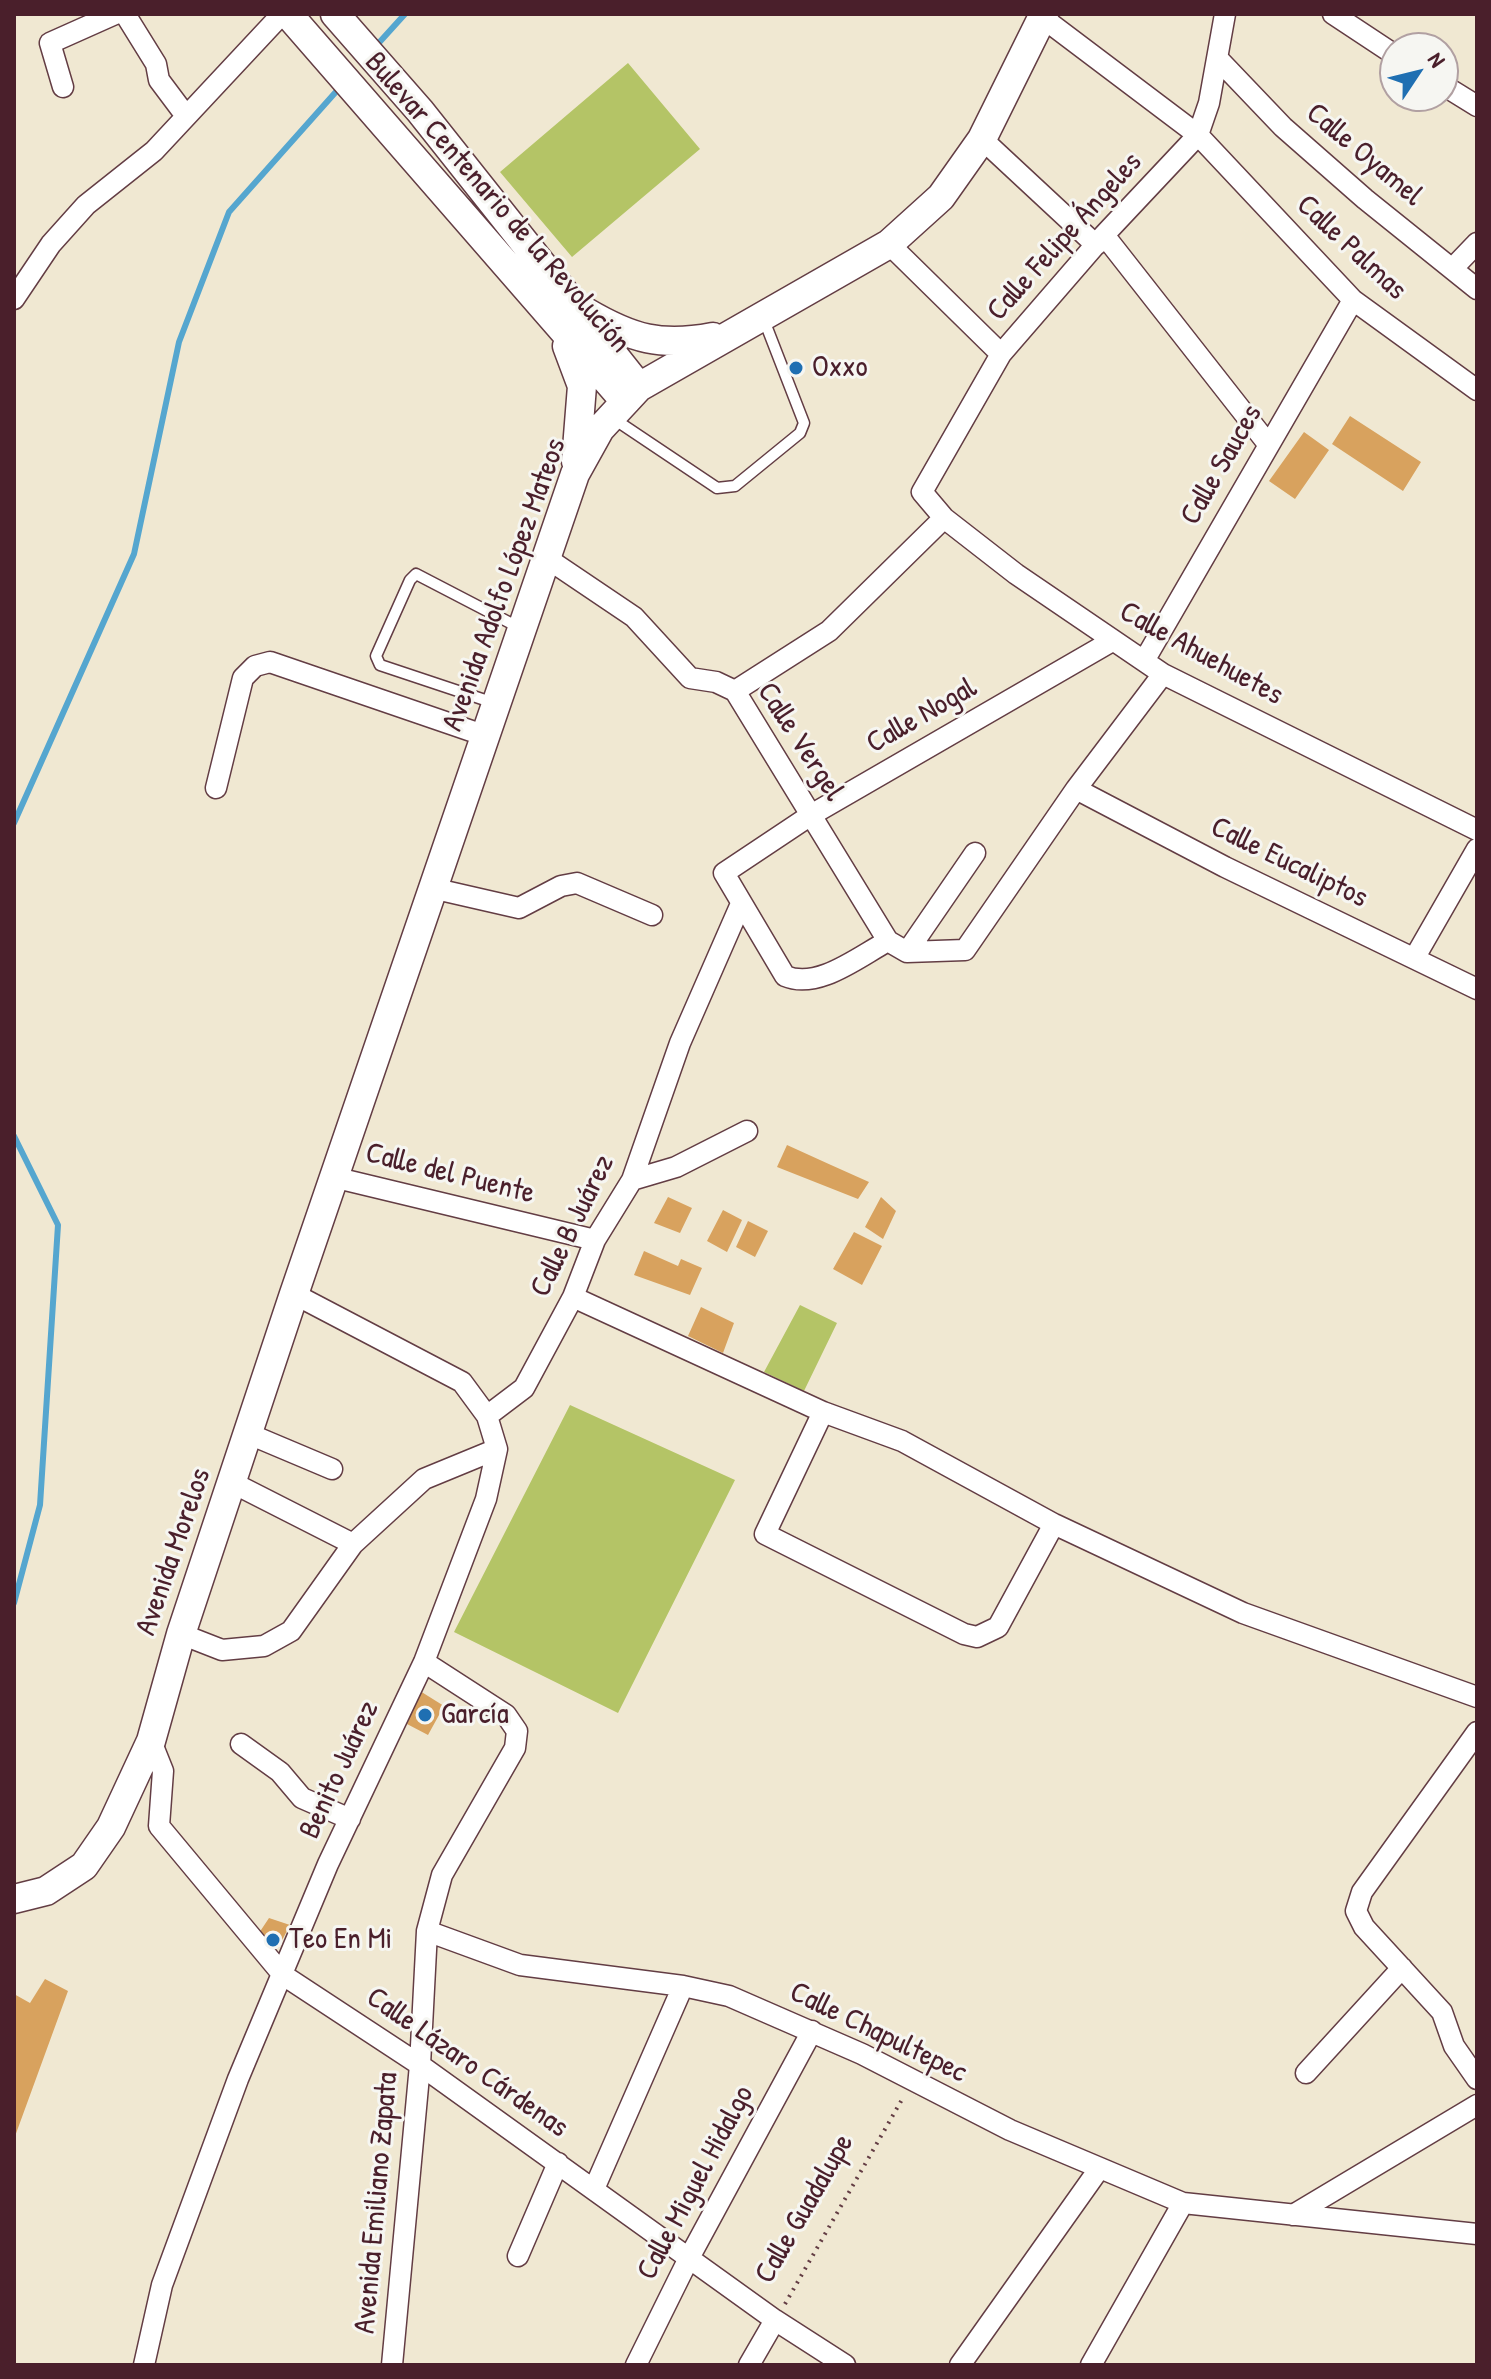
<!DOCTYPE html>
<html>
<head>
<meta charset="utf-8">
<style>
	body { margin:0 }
	#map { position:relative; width:1491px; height:2379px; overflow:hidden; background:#f0e8d2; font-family:"Patrick Hand",sans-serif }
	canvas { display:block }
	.frame { position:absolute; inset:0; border:16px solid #4a1f2b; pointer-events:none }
	.north { position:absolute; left:1379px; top:32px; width:80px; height:80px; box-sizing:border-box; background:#f6f6f2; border:2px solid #b1a0a2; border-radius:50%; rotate:55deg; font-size:22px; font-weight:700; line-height:32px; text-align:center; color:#4a1f2b }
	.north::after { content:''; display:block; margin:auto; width:28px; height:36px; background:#1f6fb2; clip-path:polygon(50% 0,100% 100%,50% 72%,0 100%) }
</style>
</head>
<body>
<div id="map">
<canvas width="1491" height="2379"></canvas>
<div class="frame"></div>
<div class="north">N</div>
</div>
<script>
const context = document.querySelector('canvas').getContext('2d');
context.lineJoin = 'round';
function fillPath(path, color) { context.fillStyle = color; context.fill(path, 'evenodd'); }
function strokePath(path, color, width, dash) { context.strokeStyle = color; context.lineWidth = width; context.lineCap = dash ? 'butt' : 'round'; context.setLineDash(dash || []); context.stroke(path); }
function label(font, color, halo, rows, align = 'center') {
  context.font = font + ' "Patrick Hand",sans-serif'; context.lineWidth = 6; context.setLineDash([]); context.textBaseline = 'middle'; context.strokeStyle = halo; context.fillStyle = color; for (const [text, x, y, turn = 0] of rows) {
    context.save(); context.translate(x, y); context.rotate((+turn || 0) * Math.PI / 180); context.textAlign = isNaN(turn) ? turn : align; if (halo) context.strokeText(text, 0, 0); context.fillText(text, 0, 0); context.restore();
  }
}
const green = new Path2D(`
	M628 63 700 149 572 257 500 172Z
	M800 1305 837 1323 804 1391 764 1372Z
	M570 1405 735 1480 618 1713 454 1632Z`);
const stream = new Path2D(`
	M376 46 405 14
	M14 823 134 554 179 342 229 212 342 85
	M14 1136 58 1225 40 1505 14 1603`);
const building = new Path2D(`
	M1350 416 1421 462 1403 491 1332 444Z
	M1304 432 1329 450 1295 499 1269 481Z
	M787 1145 831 1165 869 1182 858 1199 777 1167Z
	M668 1197 692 1208 680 1233 654 1223Z
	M881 1197 896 1211 883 1239 865 1227Z
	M723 1210 742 1220 727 1252 707 1241Z
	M748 1221 768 1231 755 1257 736 1247Z
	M854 1232 882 1246 862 1285 833 1269Z
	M644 1251 678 1266 681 1259 702 1268 690 1295 634 1275Z
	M701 1307 734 1323 723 1353 688 1336Z
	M420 1691 444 1706 428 1735 407 1724Z
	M269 1918 290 1925 278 1948H269L259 1933Z
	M45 1979 68 1991 14 2139V1994L30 2003Z`);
const path = new Path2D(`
	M785 2304 904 2096`);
const service = new Path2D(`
	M614 419 717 488 735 486 800 433 804 423 764 320
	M494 703 380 665 376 656 410 580 416 574 520 628`);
const minor = new Path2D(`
	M125 14 156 64 159 80 186 116
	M1225 14 1209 103 1198 135 1104 235 1001 354 922 492 944 518 1016 574 1163 674 1477 830
	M1333 14 1395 55
	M1043 18 1198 135 1353 300 1477 390
	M1219 60 1283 127 1365 199 1477 289
	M1443 85 1477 106
	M63 87 50 43 115 14
	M982 139 1096 245
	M1104 235 1268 444
	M889 244 1001 354
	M1453 268 1477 243
	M14 299 51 244 86 205 154 151 282 14
	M548 559 634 617 690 678 716 682 735 691 888 941 907 952 965 950 1076 789 1163 674
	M1144 661 1353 300
	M735 691 829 631 944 518
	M216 788 243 678 255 666 270 662 486 736
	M1076 789 1225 867 1477 989
	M436 889 519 908 561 886 577 883 652 915
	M888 941C858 957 818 990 785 976L724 873 811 815 1112 641
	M907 952 975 853
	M1415 957 1477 849
	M337 1178 595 1240
	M632 1180 676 1167 747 1131
	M573 1297 823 1412 902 1441 1054 1524 1243 1613 1477 1697
	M823 1412 765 1534 964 1634 977 1637 998 1627 1054 1524
	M487 1416 524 1388 573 1297 595 1240 632 1180 680 1043 740 906
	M249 1434 332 1469
	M233 1483 353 1544
	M181 1634 222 1650 264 1646 291 1631 353 1544 424 1479 497 1449
	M1477 1732 1362 1892 1356 1911 1364 1927 1442 2012 1454 2046 1477 2079
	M151 1741 163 1771 159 1826 283 1975 420 2065 775 2320 845 2365
	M241 1744 280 1772 302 1798 350 1819
	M427 1931 520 1965 683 1986 729 1996 862 2054 1010 2130 1183 2203 1477 2234
	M1306 2073 1402 1968
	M594 2189 683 1986
	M1293 2215 1477 2105
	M518 2256 558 2163
	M144 2365 162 2285 238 2079 328 1864 424 1662 486 1499 497 1449 487 1416 462 1382 294 1294
	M392 2365 420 2065 427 1931 442 1875 515 1748 517 1731 506 1715 424 1662
	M636 2365 689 2258 812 2031
	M749 2365 775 2320
	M960 2365 1099 2169
	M1091 2365 1183 2203`);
const secondary = new Path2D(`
	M288 14 624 400
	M335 14 420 111 639 387
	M586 312C632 339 661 347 713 337
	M567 346 582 386 576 461
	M14 1899 46 1891 84 1866 111 1827 151 1741 181 1634 294 1294 575 474 600 429 639 387 889 244 941 197 982 139 1044 14`);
const markers = [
	[796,368,8,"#1f6fb2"],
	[425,1715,8,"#1f6fb2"],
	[273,1940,8,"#1f6fb2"]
];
const streetNames = [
	["Calle Oyamel",1364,155,40],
	["Bulevar Centenario de la Revolución",497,203,49],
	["Calle Felipe Ángeles",1065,237,-48],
	["Calle Palmas",1351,248,43],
	["Calle Sauces",1222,465,-60],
	["Avenida Adolfo López Mateos",505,585,-70],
	["Calle Ahuehuetes",1201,654,29],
	["Calle Nogal",922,716,-30],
	["Calle Vergel",800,742,57],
	["Calle Eucaliptos",1289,863,26],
	["Calle del Puente",450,1174,14],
	["Calle B Juárez",573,1226,-64],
	["Avenida Morelos",174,1552,-71],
	["Benito Juárez",340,1770,-65],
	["Calle Chapultepec",878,2033,26],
	["Calle Lázaro Cárdenas",467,2063,35],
	["Calle Miguel Hidalgo",696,2183,-62],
	["Avenida Emiliano Zapata",377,2203,-85],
	["Calle Guadalupe",805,2209,-60]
];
const poiNames = [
	["Oxxo",812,368],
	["García",441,1715],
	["Teo En Mi",289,1940]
];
fillPath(green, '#b4c466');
strokePath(stream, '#55a6cf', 6);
fillPath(building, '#d8a25e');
strokePath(service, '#633d44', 13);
strokePath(minor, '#633d44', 23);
strokePath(secondary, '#633d44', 31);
strokePath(path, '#633d44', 4, [2, 6]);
strokePath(service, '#fff', 10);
strokePath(minor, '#fff', 20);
strokePath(secondary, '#fff', 28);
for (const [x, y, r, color] of markers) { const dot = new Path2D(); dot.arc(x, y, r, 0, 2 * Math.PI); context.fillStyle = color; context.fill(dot); strokePath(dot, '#f6f6f2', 3); }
label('30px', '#4a1f2b', '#f6f6f2', streetNames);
label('30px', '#4a1f2b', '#f6f6f2', poiNames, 'left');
</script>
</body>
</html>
